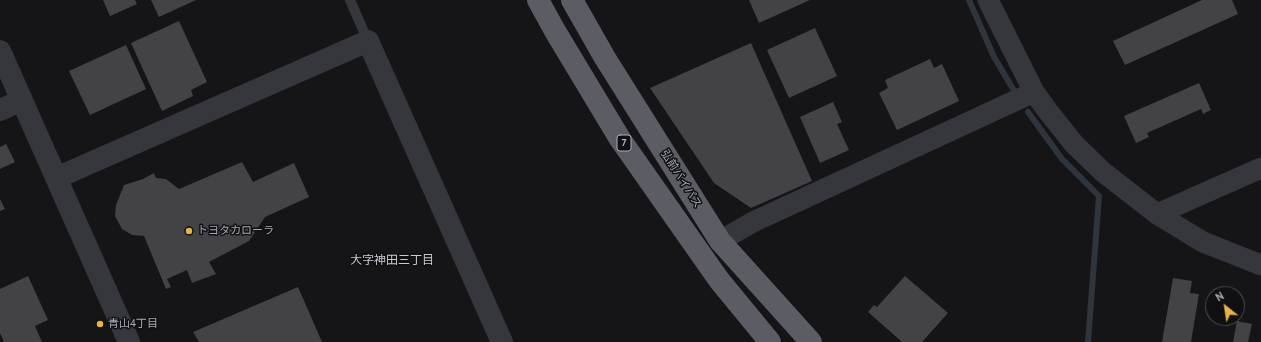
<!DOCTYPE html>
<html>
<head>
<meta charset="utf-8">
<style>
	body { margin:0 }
	#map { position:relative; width:1261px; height:342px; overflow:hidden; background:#151517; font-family:"PT Sans",sans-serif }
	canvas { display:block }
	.north { position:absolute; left:1205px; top:286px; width:40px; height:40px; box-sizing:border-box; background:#101012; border:1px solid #4d4e54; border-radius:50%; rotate:330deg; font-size:11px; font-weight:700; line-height:16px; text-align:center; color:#a8acb6 }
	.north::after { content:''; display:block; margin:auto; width:14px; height:18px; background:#e9b43b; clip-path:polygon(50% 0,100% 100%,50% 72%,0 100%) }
</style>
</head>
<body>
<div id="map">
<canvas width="1261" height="342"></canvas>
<div class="north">N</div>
</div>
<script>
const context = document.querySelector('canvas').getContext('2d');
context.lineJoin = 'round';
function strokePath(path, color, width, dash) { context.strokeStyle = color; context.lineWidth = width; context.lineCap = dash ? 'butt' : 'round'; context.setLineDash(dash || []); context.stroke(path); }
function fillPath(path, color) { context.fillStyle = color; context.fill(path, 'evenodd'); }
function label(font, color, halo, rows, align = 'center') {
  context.font = font + ' "PT Sans","Noto Sans JP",sans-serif'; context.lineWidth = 3; context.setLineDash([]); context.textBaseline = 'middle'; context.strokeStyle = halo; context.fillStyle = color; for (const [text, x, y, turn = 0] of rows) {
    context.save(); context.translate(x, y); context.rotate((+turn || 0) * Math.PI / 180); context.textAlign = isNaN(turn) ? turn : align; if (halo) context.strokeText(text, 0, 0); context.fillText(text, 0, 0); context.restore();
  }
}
const stream = new Path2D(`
	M969 0 994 57 1013 89
	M1028 112 1062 159 1099 196 1088 342`);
const building = new Path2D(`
	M103 0H135L137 4 110 16Z
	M151 0H196L159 17Z
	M749 0H810L759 23Z
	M1202 0H1232L1238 14 1125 65 1113 41Z
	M179 21 207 82 191 90 193 96 162 111 131 43Z
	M815 28 837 76 789 98 767 50Z
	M751 43 812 181 751 208 714 183 650 88Z
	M126 45 146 89 90 115 69 71Z
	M930 59 934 68 942 64 959 101 897 130 879 93 888 88 885 80Z
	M1199 83 1211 110 1203 114 1201 109 1147 133 1149 137 1136 143 1124 116Z
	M833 102 842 122 837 124 849 150 820 163 800 117Z
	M6 144 15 162 0 169V147Z
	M242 162 253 182 294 163 309 197 265 217 249 241 209 262 216 274 192 283 187 270 167 279 171 287 166 289 144 236 132 235 122 229 115 216 116 205 124 185 143 179 154 173 156 178 166 179 179 189Z
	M0 199 5 209 0 211Z
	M28 276 48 320 35 326 42 342H4L0 333V289Z
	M905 276 948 313 922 342H902L868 312 874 305 877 307Z
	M1173 278 1192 281 1190 293 1199 294 1191 342H1162Z
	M298 287 322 342H199L193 332Z
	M1237 321 1252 324 1248 342H1233Z`);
const service = new Path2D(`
	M350 0 368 41`);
const minor = new Path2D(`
	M988 0 1034 92 1047 110 1074 144 1103 172 1157 214 1203 242 1261 265
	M1157 214 1261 168
	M720 241 753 222 1034 92`);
const tertiary = new Path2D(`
	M0 51 129 342
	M0 110 22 100
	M56 178 368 41 502 342`);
const trunk = new Path2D(`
	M538 0 555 31 620 139 719 280 770 342
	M572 0 605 58 720 241 811 342`);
const markers = [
	[189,231,4,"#e9b43b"],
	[100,324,4,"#e9b43b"]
];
const shields = [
	[624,143,14]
];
const shieldNames = [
	["7",624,143]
];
const streetNames = [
	["弘前バイパス",681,179,58]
];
const poiNames = [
	["トヨタカローラ",197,231],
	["青山4丁目",108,324]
];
const neighbourhoodNames = [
	["大字神田三丁目",392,261]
];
strokePath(stream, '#2e353c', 6);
fillPath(building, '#424247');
strokePath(service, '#36373c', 10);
strokePath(minor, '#36373c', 21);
strokePath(tertiary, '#36373c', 22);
strokePath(trunk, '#5b5c64', 22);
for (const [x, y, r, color] of markers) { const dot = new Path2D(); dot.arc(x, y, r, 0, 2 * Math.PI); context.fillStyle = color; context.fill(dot); strokePath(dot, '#101012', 1.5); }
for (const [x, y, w] of shields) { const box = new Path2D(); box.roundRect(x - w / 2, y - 8, w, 16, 3); context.fillStyle = '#101012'; context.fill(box); strokePath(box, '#a8acb6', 1); }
label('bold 10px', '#a8acb6', null, shieldNames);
label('11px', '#a8acb6', '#101012', streetNames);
label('11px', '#a8acb6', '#101012', poiNames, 'left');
label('12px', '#c9cbd3', '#101012', neighbourhoodNames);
</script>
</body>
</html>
